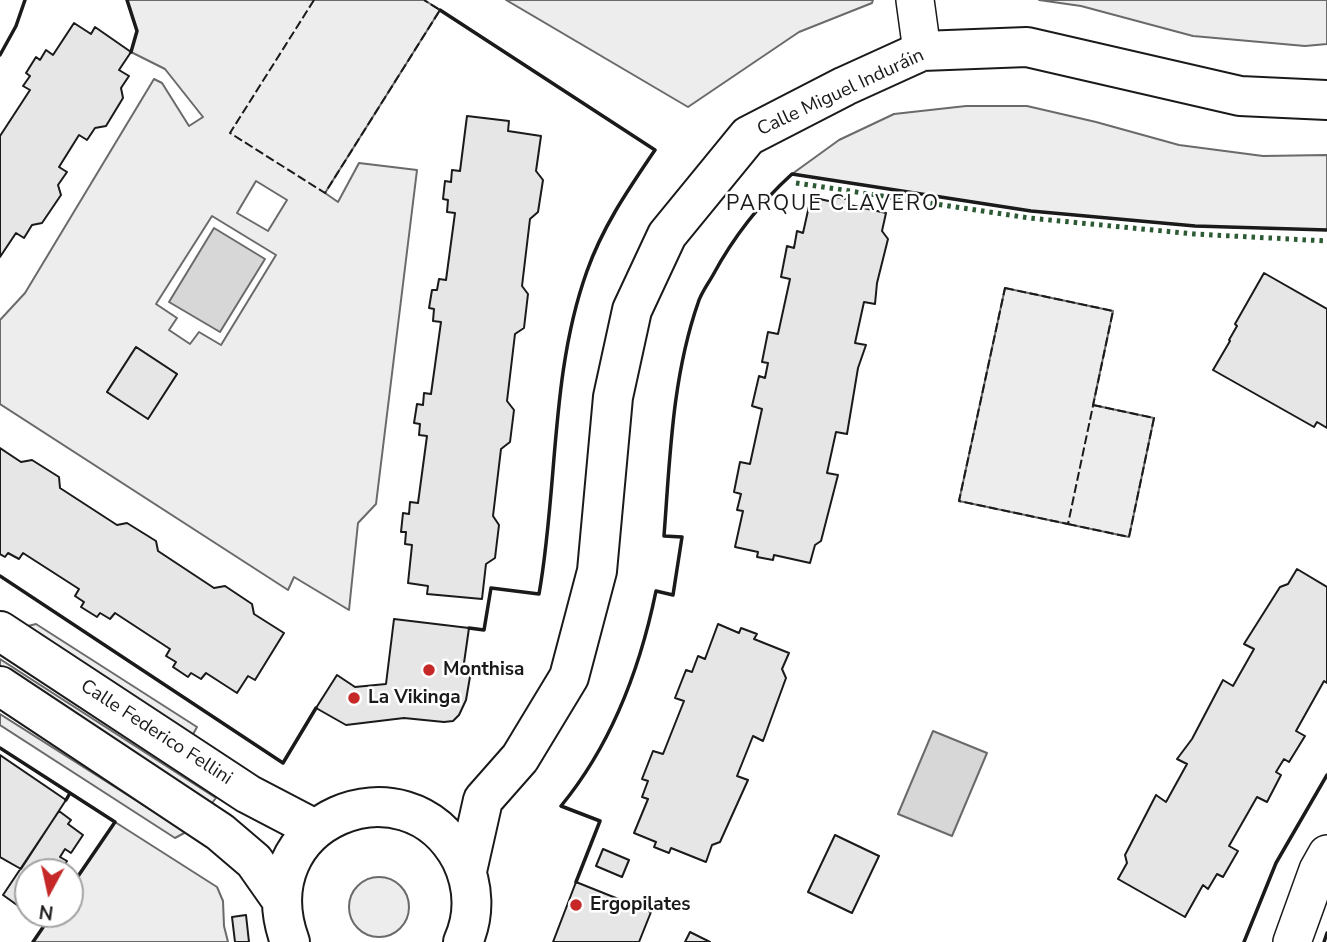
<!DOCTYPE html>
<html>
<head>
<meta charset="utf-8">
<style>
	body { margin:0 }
	#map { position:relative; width:1327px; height:942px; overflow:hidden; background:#fff; font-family:"Nunito Sans",sans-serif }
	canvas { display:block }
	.north { position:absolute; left:14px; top:858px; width:70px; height:70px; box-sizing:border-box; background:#fff; border:2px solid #a3a3a3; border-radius:50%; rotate:188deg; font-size:19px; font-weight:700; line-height:28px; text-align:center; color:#1a1a1a }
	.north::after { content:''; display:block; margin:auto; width:24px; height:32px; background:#c62828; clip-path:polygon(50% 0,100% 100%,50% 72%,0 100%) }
</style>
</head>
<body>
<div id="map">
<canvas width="1327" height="942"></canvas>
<div class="north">N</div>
</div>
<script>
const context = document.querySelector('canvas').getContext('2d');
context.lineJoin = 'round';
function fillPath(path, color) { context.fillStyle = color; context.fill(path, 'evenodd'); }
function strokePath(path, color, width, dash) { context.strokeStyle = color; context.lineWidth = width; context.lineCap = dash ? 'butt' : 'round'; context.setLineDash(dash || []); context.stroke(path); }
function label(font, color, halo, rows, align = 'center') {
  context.font = font + ' "Nunito Sans",sans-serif'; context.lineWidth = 5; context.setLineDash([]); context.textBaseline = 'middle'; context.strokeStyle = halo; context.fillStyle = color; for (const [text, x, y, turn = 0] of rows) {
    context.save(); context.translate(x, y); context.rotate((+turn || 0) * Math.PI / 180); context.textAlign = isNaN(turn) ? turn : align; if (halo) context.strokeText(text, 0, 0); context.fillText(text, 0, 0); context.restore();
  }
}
const built = new Path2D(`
	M127 0H424L440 10 325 193 338 202 359 163 417 170 376 504 358 523 349 610 294 577 288 590 0 404V320L25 293 154 79 162 83 189 126 203 117 165 69 131 52 137 31ZM256 181 287 200 268 231 237 213ZM212 216 276 255 221 345 199 332 190 344 169 330 177 318 156 304ZM136 347 177 374 148 418 107 392Z
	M506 0H873L872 3 799 32 688 107Z
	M1039 0H1327V44L1305 46 1193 36 1081 6Z
	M966 106H1027L1096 122 1179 145 1263 156 1327 155V230L1195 226 1031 211 792 174 839 140 894 114Z
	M1005 288 1113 311 1093 405 1154 418 1129 537 959 501Z
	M36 624 197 727 191 738 20 628Z
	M0 659 216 798 212 803 0 667Z
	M0 714 186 832 175 838 0 725Z
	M115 822 217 887 223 901 224 926 228 942H33L52 914H70V888Z
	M349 907a30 30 0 1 1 60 0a30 30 0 1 1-60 0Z`);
const water = new Path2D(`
	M214 228 265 259 220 332 169 302Z
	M933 731 987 753 952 836 898 814Z`);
const building = new Path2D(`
	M74 23 91 34 95 27 131 52 119 70 129 76 121 88 123 98 106 126 95 128 87 140 79 135 59 167 67 172 58 185 61 195 42 223 32 225 24 238 16 233 0 257V136L30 90 23 86 30 76 26 73 36 57 40 60 46 50 53 55Z
	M467 116 509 121 508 131 541 136 536 171 543 180 538 212 530 219 522 286 528 294 524 328 515 334 507 401 514 410 510 442 501 449 493 516 499 525 495 558 486 564 482 599 427 594 428 586 408 583 412 545 405 544 406 532H401L403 513 409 514 410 502 418 503 427 436 419 435 420 424 414 423 417 404 423 405 424 393 431 394 441 322 433 321 434 309 429 308 432 290H437L439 279 446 280 455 213 447 212 448 200 443 199 445 181 451 182 452 170 460 171Z
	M811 197 833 202 834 197 851 200 850 205 886 213 882 231 888 239 877 283 875 304 864 302 855 343 866 345 858 368 847 434 836 432 827 473 838 475 821 541 815 545 810 563 774 555 773 560 757 557 758 552 735 547 743 511 737 510 741 494 734 492 740 462 750 464 762 409 752 406 759 376 765 378 768 363 762 362 768 332 778 334 790 279 781 277 787 246 794 248 797 231 803 233Z
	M1264 273 1327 309V428L1317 422 1314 427 1213 370 1230 341 1229 340 1237 326 1235 324Z
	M136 347 177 374 148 419 107 392Z
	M0 448 21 462 32 460 59 477 60 488 117 525 127 523 156 541 158 551 214 588 225 586 252 604 254 614 284 633 255 680 248 676 237 693 206 673 201 679 191 673 188 677 173 667 176 662 166 656 170 649 115 613 110 619 100 613 97 617 81 607 84 602 75 596 79 589 23 553 19 559 8 553 5 557 0 554Z
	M1297 569 1327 587V683L1324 681 1296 731 1305 736 1289 762 1284 759 1276 772 1281 775 1267 802 1257 797 1229 846 1238 851 1223 877 1217 874 1208 889 1203 885 1185 917 1118 879 1127 863 1125 855 1156 795 1166 802 1187 764 1177 759 1192 739 1223 680 1233 686 1254 649 1244 644 1280 587 1288 584Z
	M394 619 469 628 464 663 471 671 466 700 459 715 453 721 444 722 404 718 346 725 316 708 337 675 355 687 386 684Z
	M718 624 739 633 741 628 757 634 754 639 789 653 782 669 786 678 763 741 753 736 737 776 748 780 720 842 712 845 706 862 671 848 669 853 654 847 656 842 634 833 648 799 642 797 648 781 642 779 653 751 663 754 684 701 675 698 686 670 692 672 698 656 705 659Z
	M0 755 66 800 21 869 0 857Z
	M59 811 71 820 68 824 83 835 71 853 65 849 60 857 67 861 60 872H28V889L17 905 3 895Z
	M835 835 879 856 852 913 808 892Z
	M603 849 629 860 622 877 596 866Z
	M576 882 651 912 639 942H553Z
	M246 915 249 942H235L232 917Z
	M690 932 710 942H685Z`);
const street = new Path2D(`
	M915 0 922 51
	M1292 942 1318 870 1327 854`);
const secondary = new Path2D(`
	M0 631 248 794 315 829
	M0 686 220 832 254 861 280 898
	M467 871 483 800 520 758 569 677 597 571 613 397 632 310 667 235 748 136 845 86 922 51 1027 47 1240 96 1327 100
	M290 942C245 820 406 755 461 859 474 886 475 915 463 942`);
const hedge = new Path2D(`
	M796 183 1029 218 1194 234 1327 241`);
const fence = new Path2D(`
	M314 0 230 133 325 193 440 10 424 0
	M1005 288 1113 311 1068 524 959 501Z
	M1068 524 1129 537 1154 418 1093 405`);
const wall = new Path2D(`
	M127 0 137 31 131 52
	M440 10 655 150C628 190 603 226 587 271 550 374 558 488 539 594L491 588 484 630 469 628
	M0 55 16 26 25 0
	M0 576 283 763 316 708
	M0 748 70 793
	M66 800 70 793 115 822 70 888
	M576 882 600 821 561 806C612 744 640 669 656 591L673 595 682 537 664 536C670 458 672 378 698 303 701 293 708 284 713 275 734 236 759 204 792 174L1031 211 1195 226 1327 230
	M33 942 52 914
	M1244 942 1276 863 1327 775
	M1324 942 1327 933`);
const markers = [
	[429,670,7,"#c62828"],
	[354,698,7,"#c62828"],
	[576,905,7,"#c62828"]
];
const streetNames = [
	["Calle Miguel Induráin",841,93,-25],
	["Calle Federico Fellini",156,733,33]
];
const poiNames = [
	["Monthisa",443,670],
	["La Vikinga",368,698],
	["Ergopilates",590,905]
];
const neighbourhoodNames = [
	["PARQUE CLAVERO",833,205]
];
fillPath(built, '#ededed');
strokePath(built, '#6a6a6a', 2);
fillPath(water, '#d7d7d7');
strokePath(water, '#6a6a6a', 2);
fillPath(building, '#e6e6e6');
strokePath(building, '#1a1a1a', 2);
strokePath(street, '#1a1a1a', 40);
strokePath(secondary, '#1a1a1a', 42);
strokePath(street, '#fff', 37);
strokePath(secondary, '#fff', 38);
strokePath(hedge, '#2b5a34', 5, [3.5, 5]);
strokePath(fence, '#1a1a1a', 2, [9, 3.5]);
strokePath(wall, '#1a1a1a', 3.5);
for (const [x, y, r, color] of markers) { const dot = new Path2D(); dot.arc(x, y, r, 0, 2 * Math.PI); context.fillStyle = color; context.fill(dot); strokePath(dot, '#fff', 2.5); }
label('19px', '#1a1a1a', '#fff', streetNames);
label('bold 19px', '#1a1a1a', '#fff', poiNames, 'left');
context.letterSpacing = '2px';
label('21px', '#1a1a1a', '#fff', neighbourhoodNames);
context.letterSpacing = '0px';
</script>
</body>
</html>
